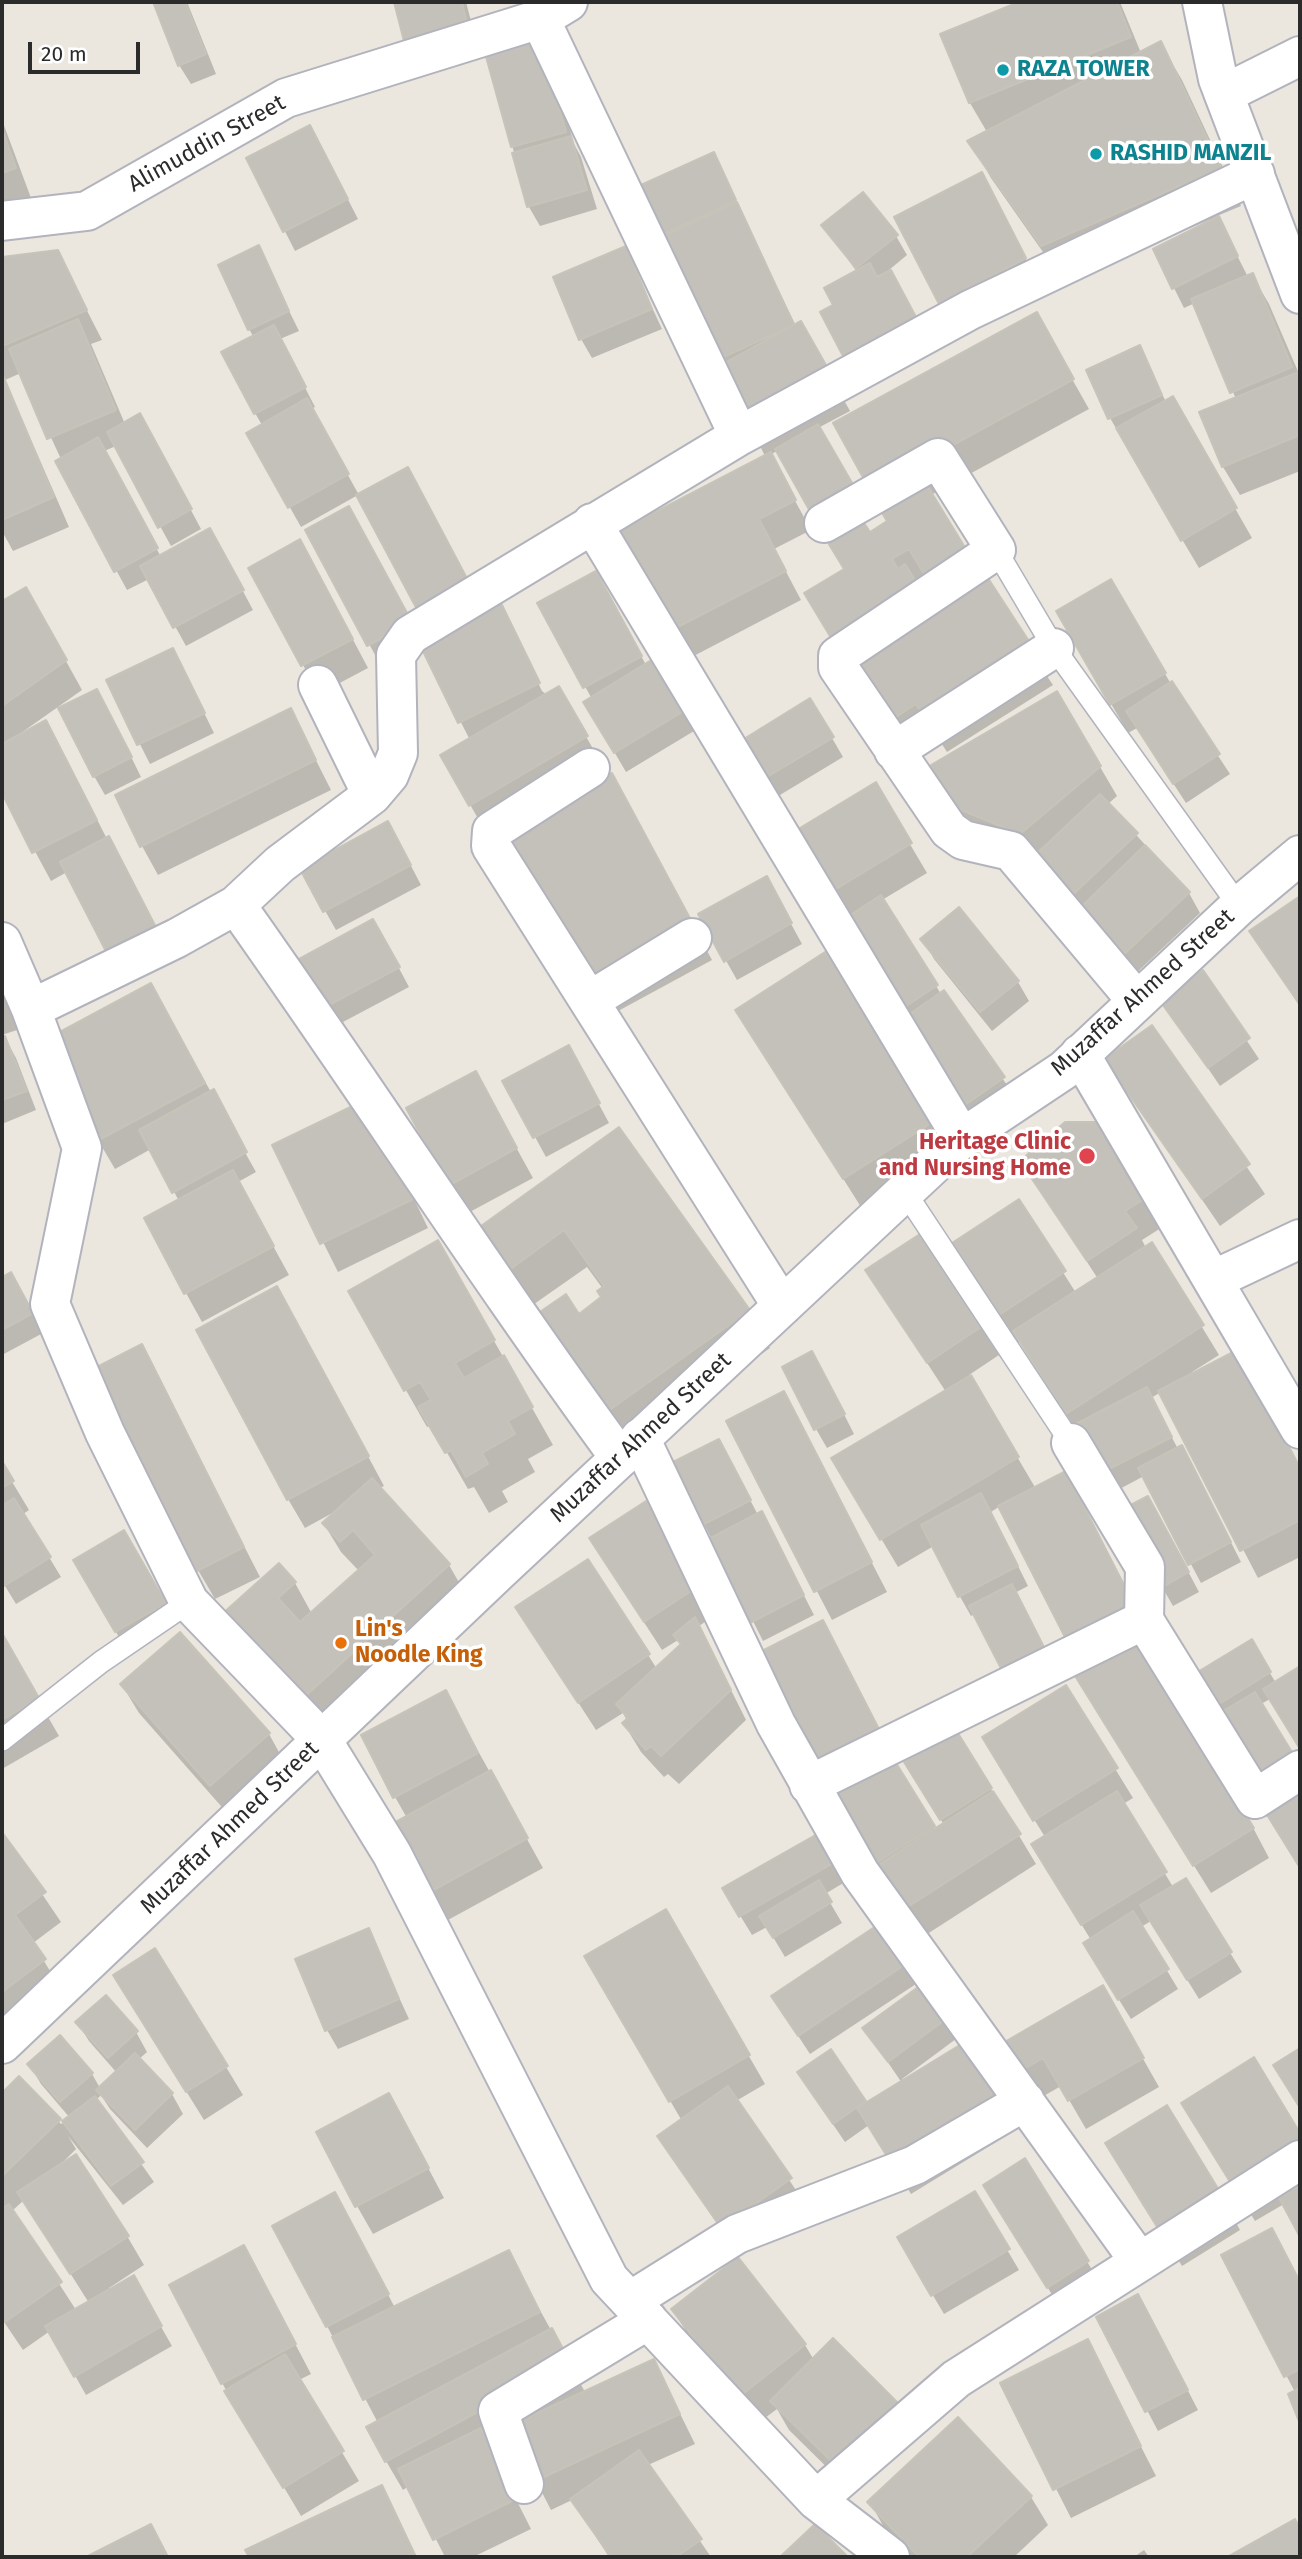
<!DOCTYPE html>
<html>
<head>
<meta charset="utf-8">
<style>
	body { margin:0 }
	#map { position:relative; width:1302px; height:2559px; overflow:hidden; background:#ebe7df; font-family:"Fira Sans",sans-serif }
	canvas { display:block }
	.frame { position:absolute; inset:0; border:4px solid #2b2b2b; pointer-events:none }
	.scale { position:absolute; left:28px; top:42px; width:112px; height:32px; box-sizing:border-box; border:4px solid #2b2b2b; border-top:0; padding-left:9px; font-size:21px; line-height:24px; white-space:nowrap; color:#2b2b2b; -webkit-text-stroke:5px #fff; paint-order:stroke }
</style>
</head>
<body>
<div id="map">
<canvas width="1302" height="2559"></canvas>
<div class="frame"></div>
<div class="scale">20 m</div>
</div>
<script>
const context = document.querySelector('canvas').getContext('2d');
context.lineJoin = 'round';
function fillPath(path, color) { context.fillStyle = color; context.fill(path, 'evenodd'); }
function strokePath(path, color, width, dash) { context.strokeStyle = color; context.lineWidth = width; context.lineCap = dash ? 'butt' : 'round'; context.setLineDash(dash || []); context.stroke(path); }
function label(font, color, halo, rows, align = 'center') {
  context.font = font + ' "Fira Sans",sans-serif'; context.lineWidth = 7; context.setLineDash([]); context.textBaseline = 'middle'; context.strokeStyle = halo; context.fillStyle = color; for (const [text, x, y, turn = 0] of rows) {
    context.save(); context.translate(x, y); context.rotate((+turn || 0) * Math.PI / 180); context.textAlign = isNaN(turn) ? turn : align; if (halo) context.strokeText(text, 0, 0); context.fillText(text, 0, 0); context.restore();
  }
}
const shadow = new Path2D(`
	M155 2H187L216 74 191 84 179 65Z
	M396 2H466L478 48 407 44Z
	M1024 2H1120L1141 53 1160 43 1182 80 1241 206 1217 216 1248 277 1252 275 1269 304 1300 376V471L1240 495 1223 467 1202 413 1236 399 1195 303 1184 308 1155 250 1210 222 1209 220 1064 282 991 178 970 141 987 132 970 103 943 35Z
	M487 54 550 59 574 144 581 157 597 209 540 226 529 207Z
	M2 120 31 198 2 208Z
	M321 147 358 219 295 251 248 159Z
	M713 154 796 326 817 352 850 411 818 428 856 513 869 535 889 522 876 501 1050 340 1089 409 931 495 980 577 1053 685 947 752 934 732 906 750 846 570 777 451 770 455 811 530 774 549 801 600 686 660 669 631 765 456 633 191Z
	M981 174 1041 288 957 332 940 303Z
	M823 225 896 236 907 255 889 270 926 337 856 375 822 313 835 306 857 272Z
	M258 248 299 331 280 339 315 407 311 409 359 495 485 612 500 605 542 691 547 695 558 688 603 766 487 834 442 756 470 740 425 652 385 673 307 531 423 643 435 637 358 495 301 527 248 433 262 425 255 413 253 336 249 329Z
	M625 249 662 329 592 358 581 339Z
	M57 252 102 340 91 344 125 424 151 435 201 529 171 546 116 446 104 451 161 557 221 550 253 610 186 646 149 579 127 590 57 461 61 459 21 373 5 380 69 527 13 551 2 531V258Z
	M1139 348 1166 402 1172 398 1252 538 1199 568 1110 418Z
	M250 569 316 570 368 668 319 694Z
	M1110 581 1171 684 1230 774 1186 803 1137 728 1128 733 1058 612Z
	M26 589 82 690 21 733 62 751 107 839 67 872 51 881 2 790V603Z
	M612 602 646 665 653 662 694 731 626 772 585 702 592 699 539 604Z
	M173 650 214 733 150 764 108 681Z
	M1057 693 1117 796 1108 804 1189 893 1200 913 1132 977 962 832 945 803Z
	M108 710 141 777 105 795 94 776Z
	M291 711 331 790 158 875 142 846Z
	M832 738 843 757 775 798 752 762Z
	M875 785 927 873 882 900 941 994 944 992 1015 1097 977 1123 918 1038 788 838Z
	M632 812 712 960 609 1016 509 831Z
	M399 843 421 885 336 930 302 870Z
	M777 898 802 944 737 980 700 915Z
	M1300 898V1007L1252 931Z
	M923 939 1018 982 1029 1001 992 1031 934 959Z
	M384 940 409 987 326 1031 315 1012Z
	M2 956 29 1026 2 1035Z
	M1202 973 1259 1059 1220 1086 1162 1001Z
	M737 1010 931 1122 953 1160 866 1215Z
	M167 1014 256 1172 238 1182 289 1275 202 1322 186 1293 179 1201 151 1149 115 1169 98 1140Z
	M1152 1027 1265 1194 1220 1226 1106 1059Z
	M5 1038 16 1058 36 1110 2 1124V1039Z
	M579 1067 609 1123 546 1157 505 1082Z
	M491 1102 533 1178 466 1214 449 1185Z
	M1098 1124 1164 1226 1142 1240 1146 1248 1152 1245 1219 1355 1192 1372 1193 1375 1255 1380 1300 1468V1557L1258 1578 1161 1392 1151 1398 1178 1449 1192 1466 1241 1562 1201 1583 1144 1476 1114 1492 1021 1341 1014 1345 967 1274 1018 1201 1076 1293 1098 1279 1022 1161Z
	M618 1130 748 1311 770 1348 624 1452 555 1356 603 1298V1289L587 1267 527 1309 498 1269Z
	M381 1131 428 1228 338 1272 275 1146Z
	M925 1233 1002 1353 969 1375 1036 1489 1066 1473 1269 1858 1211 1893 1091 1700 1083 1666 1000 1506 991 1512 1028 1586 971 1616 932 1547 898 1567 834 1459 946 1392 867 1271Z
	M438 1242 553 1445 528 1459 535 1472 502 1491 508 1502 489 1513 474 1487 468 1489 431 1425 427 1427 350 1292Z
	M10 1274 43 1333 2 1355V1279Z
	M293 1317 384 1486 379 1488 449 1565 465 1593 317 1728 224 1615 295 1583 312 1614 359 1571 341 1552 324 1524 336 1511 305 1528 288 1499Z
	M141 1346 260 1577 215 1599 198 1570Z
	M823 1373 854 1434 827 1448 816 1429Z
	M784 1393 887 1592 832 1620 728 1421Z
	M729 1460 758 1515 772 1533 814 1615 763 1641 704 1524Z
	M2 1465 29 1510 23 1514 61 1577 16 1604 2 1581Z
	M645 1504 715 1615 699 1626 746 1720 679 1784 668 1774 664 1777 641 1752 624 1724 627 1721 623 1713 596 1730 517 1608 588 1561 657 1669 682 1647 678 1640 662 1650 608 1567Z
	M1159 1517 1199 1592 1173 1606 1162 1587Z
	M124 1533 176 1623 127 1651 75 1561Z
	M180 1634 269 1734 285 1763 228 1814 139 1713 122 1685Z
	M2 1637 59 1736 2 1769Z
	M1251 1642 1276 1683 1300 1668V1747L1270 1699 1261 1704 1268 1800 1193 1677Z
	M1065 1687 1133 1798 1123 1804 1173 1887 1185 1880 1242 1972 1199 1999 1151 1921 1141 1927 1178 1989 1131 2019 1096 1963 1091 1940 1050 1873 1045 1837 1001 1766Z
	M462 1722 543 1868 448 1920 431 1891 407 1818 395 1797Z
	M907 1762 991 1789 1036 1864 921 1938 845 1829 896 1765 936 1830 944 1825Z
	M2 1835 61 1922 33 1943 61 1989 2 2032Z
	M818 1835 845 1882 825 1894 842 1923 785 1957 767 1927 752 1935 724 1889Z
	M665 1911 765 2084 736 2101 808 2208 739 2256 659 2137 682 2121 586 1957Z
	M368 1930 409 2019 338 2049 327 2030Z
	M905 1965 916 1984 810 2054 785 2016Z
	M925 1985 960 2036 902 2079 1002 2099 1019 2128 911 2194 869 2125 845 2142 811 2092 830 2052 866 2105 902 2083 865 2029Z
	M1103 1988 1159 2087 1086 2129 1061 2086 1035 2101 1003 2045Z
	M132 2004 226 2067 243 2095 204 2120Z
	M77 2022 136 2032 147 2052 138 2060 172 2094 183 2114 147 2148 110 2109 101 2095 96 2100 154 2182 123 2205 68 2136 76 2149 61 2164 127 2236 144 2265 109 2288 110 2291 133 2278 172 2346 86 2395 50 2331 23 2350 2 2319V2096L19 2079 61 2124 70 2118 41 2084 29 2064 92 2074 100 2088 117 2073 89 2041ZM24 2200 89 2303 76 2310 12 2211Z
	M1253 2060 1300 2136V2234L1284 2204 1255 2221 1200 2132Z
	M405 2124 444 2198 373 2234 357 2206Z
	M1025 2161 1099 2281 1059 2306 997 2205Z
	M1124 2172 1224 2201 1240 2230 1182 2266Z
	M974 2194 1019 2270 944 2314 899 2238Z
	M351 2223 395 2308 508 2252 585 2392 654 2361 695 2444 648 2465 711 2557H609L572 2500 551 2510 511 2432 488 2444 531 2529 473 2557H445L409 2486 403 2490 386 2461 378 2423 327 2326Z
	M1223 2255 1288 2259 1300 2283V2419L1290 2395 1295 2392Z
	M260 2277 311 2374 299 2380 359 2481 301 2516 222 2383Z
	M673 2310 805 2345 814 2360 896 2403 912 2431 852 2492 789 2430 777 2409 757 2424 690 2338Z
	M1149 2316 1198 2410 1158 2431 1098 2317Z
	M1087 2341 1156 2476 1071 2518 1002 2383Z
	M381 2488 417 2557H251L248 2551Z
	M1031 2497 1048 2525 1014 2557H911L886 2531 870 2502Z
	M1144 2550 1149 2557H1134Z`);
const building = new Path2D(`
	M153 2H185L206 54 178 66Z
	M394 2H462L468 29 405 45Z
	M1019 2H1117L1131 37 969 103 940 34Z
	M540 38 566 132 511 147 485 53Z
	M1161 41 1221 168 1041 246 967 141Z
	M310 125 348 199 283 232 246 158Z
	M2 129 16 168 2 173Z
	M571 136 587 190 527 207 512 153Z
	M714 152 736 200 653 239 630 190Z
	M982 172 1026 258 939 304 894 217Z
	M863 192 898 235 856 268 821 225Z
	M737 202 794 325 710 363 654 241Z
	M1219 216 1238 256 1172 289 1153 249Z
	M259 245 289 311 248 330 218 265Z
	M626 246 652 309 579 340 553 277Z
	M58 250 87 310 2 346V257Z
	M870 263 877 277 891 270 916 317 843 356 820 312 833 305 824 288Z
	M1253 273 1292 367 1230 393 1191 299Z
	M1037 312 1074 379 870 490 833 423Z
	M78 319 116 410 47 439 9 349Z
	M801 321 835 381 748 430 714 369Z
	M274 325 306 387 254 414 221 352Z
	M1140 345 1162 395 1108 419 1086 370Z
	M1299 372 1300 435 1222 467 1199 412Z
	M2 373 54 497 2 520Z
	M1173 396 1237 508 1181 541 1116 428Z
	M307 398 349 474 288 508 246 433Z
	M140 413 192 509 158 528 107 432Z
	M818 424 855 488 811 513 775 449Z
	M98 437 158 548 114 572 55 461Z
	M771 452 796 500 759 519 786 571 668 632 617 532Z
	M408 467 471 586 419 613 356 495Z
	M919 472 972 559 930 584 909 549 892 559 898 569 905 564 923 593 839 651 804 593 844 569 821 531 856 511 870 532 887 521 874 500Z
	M349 506 412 622 367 646 305 530Z
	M210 528 244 590 173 628 140 566Z
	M300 539 353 639 301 666 248 568Z
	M596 571 642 656 583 688 537 603Z
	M984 572 1038 655 929 724 916 704 888 722 848 659Z
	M1111 579 1166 673 1110 705 1056 611Z
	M26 587 67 660 2 706V601Z
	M501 603 540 683 458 723 419 643Z
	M173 648 205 713 137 745 106 680Z
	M653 659 684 711 614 753 583 702Z
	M1172 681 1220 754 1173 784 1126 711Z
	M559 686 588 736 469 806 440 755Z
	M97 689 132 757 93 777 58 708Z
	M1057 691 1101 766 1020 834 944 803 931 765Z
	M810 698 834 737 762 780 739 742Z
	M291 708 316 760 140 847 115 795Z
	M46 720 97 820 32 853 2 793V744Z
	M612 773 692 922 586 979 506 830Z
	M876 782 912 843 821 898 785 837Z
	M1100 794 1138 833 1067 900 1029 861Z
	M388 821 411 865 323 912 300 869Z
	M109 836 161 937 112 963 60 862Z
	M1145 845 1190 892 1120 958 1076 912Z
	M767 876 792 923 724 962 698 914Z
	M881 895 938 985 900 1010 843 920Z
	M1300 896V1005L1249 931Z
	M959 907 1019 981 980 1012 920 939Z
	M373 919 400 967 314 1013 288 965Z
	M825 952 933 1122 843 1179 735 1010Z
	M1203 970 1250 1038 1208 1068 1160 1001Z
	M151 983 205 1083 97 1141 43 1041Z
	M944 990 1005 1077 965 1105 904 1018Z
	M1152 1025 1250 1164 1202 1199 1104 1059Z
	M5 1036 27 1091 2 1100V1037Z
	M569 1045 600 1103 533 1138 502 1081Z
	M476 1071 517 1148 448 1186 406 1108Z
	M214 1089 247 1152 172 1193 139 1130Z
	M365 1100 413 1199 320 1244 272 1145Z
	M1065 1122H1098L1149 1196 1125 1211 1137 1228 1087 1261 1020 1161Z
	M619 1127 750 1310 601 1416 531 1318 566 1294 579 1314 601 1297 597 1291 604 1286 564 1230 505 1273 474 1231Z
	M233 1170 274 1246 184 1294 144 1218Z
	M1019 1199 1066 1271 996 1317 949 1245Z
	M926 1230 987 1323 927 1363 865 1270Z
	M438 1240 495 1340 455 1363 464 1378 504 1355 533 1407 508 1421 515 1434 482 1453 488 1464 466 1477 451 1450 445 1453 418 1407 431 1400 420 1382 404 1391 348 1291Z
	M1152 1242 1204 1325 1066 1414 1013 1331Z
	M11 1272 33 1313 2 1330V1277Z
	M277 1286 369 1456 287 1500 196 1330Z
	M142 1344 244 1547 197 1571 95 1368Z
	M1239 1349 1300 1468V1520L1240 1551 1158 1391Z
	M812 1351 845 1414 814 1430 782 1367Z
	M971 1375 1019 1457 880 1540 831 1458Z
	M1147 1387 1172 1437 1101 1473 1076 1424Z
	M784 1391 872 1562 814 1592 726 1421Z
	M719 1439 751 1500 702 1525 671 1463Z
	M1182 1445 1231 1542 1188 1565 1138 1468Z
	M2 1461 14 1481 2 1488Z
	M1066 1471 1137 1611 1069 1645 998 1506Z
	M372 1478 450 1564 300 1701 221 1615 279 1563 296 1582 278 1598 300 1622 375 1555 353 1530 340 1542 322 1523Z
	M981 1493 1018 1566 958 1597 921 1525Z
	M1148 1496 1189 1572 1161 1588 1119 1511Z
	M14 1498 51 1557 4 1586 2 1506Z
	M646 1501 700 1585 644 1622 589 1538Z
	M762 1511 804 1595 750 1623 707 1540Z
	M124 1530 166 1603 115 1632 73 1560Z
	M588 1559 650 1654 578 1703 515 1607Z
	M1012 1584 1050 1659 1007 1680 969 1606Z
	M695 1617 731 1690 661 1756 651 1746 646 1750 622 1723 628 1718 616 1704 681 1644 673 1635Z
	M823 1620 882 1735 821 1766 762 1651Z
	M180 1632 270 1733 210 1786 120 1684Z
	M2 1633 39 1698 2 1720Z
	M1133 1633 1254 1828 1193 1866 1072 1671Z
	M1252 1639 1271 1672 1211 1709 1191 1676Z
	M1300 1666V1749L1263 1689Z
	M1066 1685 1118 1768 1033 1821 982 1737Z
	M446 1690 478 1753 393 1798 361 1735Z
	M1255 1692 1295 1757 1255 1782 1215 1716Z
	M956 1730 992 1788 940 1820 904 1762Z
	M893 1758 935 1826 868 1868 826 1799Z
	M491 1770 528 1838 430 1892 392 1824Z
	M1300 1787V1868L1264 1810Z
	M993 1791 1021 1834 903 1910 875 1867Z
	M1117 1791 1167 1872 1081 1925 1031 1844Z
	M2 1832 46 1892 15 1915 46 1959 2 1992Z
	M819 1833 835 1862 739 1917 722 1888Z
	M1186 1878 1232 1952 1187 1980 1140 1905Z
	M819 1880 832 1902 773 1938 759 1916Z
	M666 1909 750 2055 669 2102 584 1956Z
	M1133 1911 1169 1969 1118 2000 1083 1943Z
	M879 1924 906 1964 798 2036 771 1996Z
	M369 1928 399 1999 325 2031 295 1959Z
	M155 1948 228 2066 186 2092 113 1975Z
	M925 1982 950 2016 888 2062 862 2028Z
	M1103 1985 1144 2058 1068 2101 1043 2058 1017 2073 1001 2044Z
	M106 1995 138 2031 108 2058 75 2022Z
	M60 2035 93 2073 60 2102 27 2064Z
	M968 2040 1004 2098 893 2166 857 2108Z
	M1300 2048V2108L1273 2065Z
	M831 2049 866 2101 833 2124 797 2072Z
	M135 2053 173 2093 135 2130 96 2090Z
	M1254 2057 1300 2133V2155L1237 2193 1181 2103Z
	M19 2076 61 2119 2 2176V2093Z
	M728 2086 792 2178 721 2228 657 2136Z
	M389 2093 429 2168 355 2207 316 2132Z
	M95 2096 144 2162 111 2186 62 2121Z
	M1167 2105 1225 2200 1164 2238 1105 2143Z
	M76 2154 129 2236 70 2274 17 2192Z
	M1025 2158 1089 2261 1047 2288 983 2185Z
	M1300 2184V2237L1278 2196Z
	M975 2191 1010 2249 931 2296 897 2237Z
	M335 2192 389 2294 326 2327 272 2226Z
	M9 2204 62 2282 5 2322 2 2317V2208Z
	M1272 2228 1300 2282V2369L1284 2377 1221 2255Z
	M244 2245 296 2344 221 2384 169 2285Z
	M509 2250 540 2312 363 2400 332 2337Z
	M738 2257 806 2344 740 2396 671 2309Z
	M134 2275 162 2326 74 2377 45 2326Z
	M1138 2294 1188 2390 1145 2412 1096 2317Z
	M552 2328 570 2362 385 2462 366 2427Z
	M833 2338 897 2402 835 2465 770 2401Z
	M1088 2339 1141 2446 1053 2490 1000 2383Z
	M285 2354 344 2451 283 2488 224 2391Z
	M654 2359 680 2414 533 2482 507 2427Z
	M1300 2388V2424L1288 2394Z
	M958 2417 1032 2496 967 2557H919L867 2502Z
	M481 2428 516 2499 433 2540 398 2469Z
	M639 2450 702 2539 676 2557H611L570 2499Z
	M382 2485 416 2557H249L245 2550Z
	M1295 2519 1300 2528V2557H1227Z
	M151 2524 168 2557H86Z
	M815 2524 848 2557H780Z`);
const lane = new Path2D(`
	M996 550 1054 648 1239 906
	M905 1192 1071 1443
	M2 1740 101 1662 189 1602`);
const street = new Path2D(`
	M540 19 739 436
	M1224 94 1300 56
	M2 221 87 211 286 98 540 19 568 2
	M592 523 962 1138
	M824 523 938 458 996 550 838 656V667L949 830 963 840 1011 851 1137 1001
	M318 685 372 795
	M894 751 1054 648
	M590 768 492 831 491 846 782 1306
	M236 905C366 1088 487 1277 620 1458
	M2 942 31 1009 82 1148 50 1304 105 1433 189 1602 322 1740 392 1854 609 2279 816 2500 890 2557
	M589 1001 692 938
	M31 1009 177 938 236 905 280 864 372 795 389 775 398 753 396 655 410 635 739 436 970 310 1255 174
	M1080 1054 1300 1429
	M1213 1280 1300 1239
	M640 1438 776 1724 860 1873 1140 2262
	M1071 1443 1145 1567 1144 1620
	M809 1785 1144 1620 1255 1799 1300 1770
	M630 2301 737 2234 915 2165 1025 2101
	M524 2484 498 2411 648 2320
	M816 2500 956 2379 1300 2160`);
const secondary = new Path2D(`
	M1202 2 1218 79 1300 294
	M2 2044 497 1573 962 1138 1064 1070 1239 906 1300 855`);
const markers = [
	[1003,70,7,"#0f9aa8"],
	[1096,154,7,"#0f9aa8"],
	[1087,1156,9,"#e0444e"],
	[341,1643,7,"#e8710a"]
];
const cultureNames = [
	["RAZA TOWER",1017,70],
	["RASHID MANZIL",1110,154]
];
const streetNames = [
	["Alimuddin Street",207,144,-29],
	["Muzaffar Ahmed Street",1143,993,-42],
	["Muzaffar Ahmed Street",641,1438,-43],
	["Muzaffar Ahmed Street",230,1828,-44]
];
const healthNames = [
	["Heritage Clinic",1071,1143],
	["and Nursing Home",1071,1169]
];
const foodNames = [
	["Lin's",355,1630],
	["Noodle King",355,1656]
];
fillPath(shadow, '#0003');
fillPath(building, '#c4c1ba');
strokePath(building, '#c6c3b9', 2);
strokePath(lane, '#b2b3bd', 24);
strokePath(street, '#b2b3bd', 42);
strokePath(secondary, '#b2b3bd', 42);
strokePath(lane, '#fff', 21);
strokePath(street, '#fff', 38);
strokePath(secondary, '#fff', 38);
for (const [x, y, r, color] of markers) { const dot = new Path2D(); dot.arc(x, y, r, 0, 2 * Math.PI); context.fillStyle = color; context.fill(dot); strokePath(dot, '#fff', 2.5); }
label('bold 23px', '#0d838f', '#fff', cultureNames, 'left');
label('23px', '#2b2b2b', '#fff', streetNames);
label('bold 23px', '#be3a42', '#fff', healthNames, 'right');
label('bold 23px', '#c56008', '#fff', foodNames, 'left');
</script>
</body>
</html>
